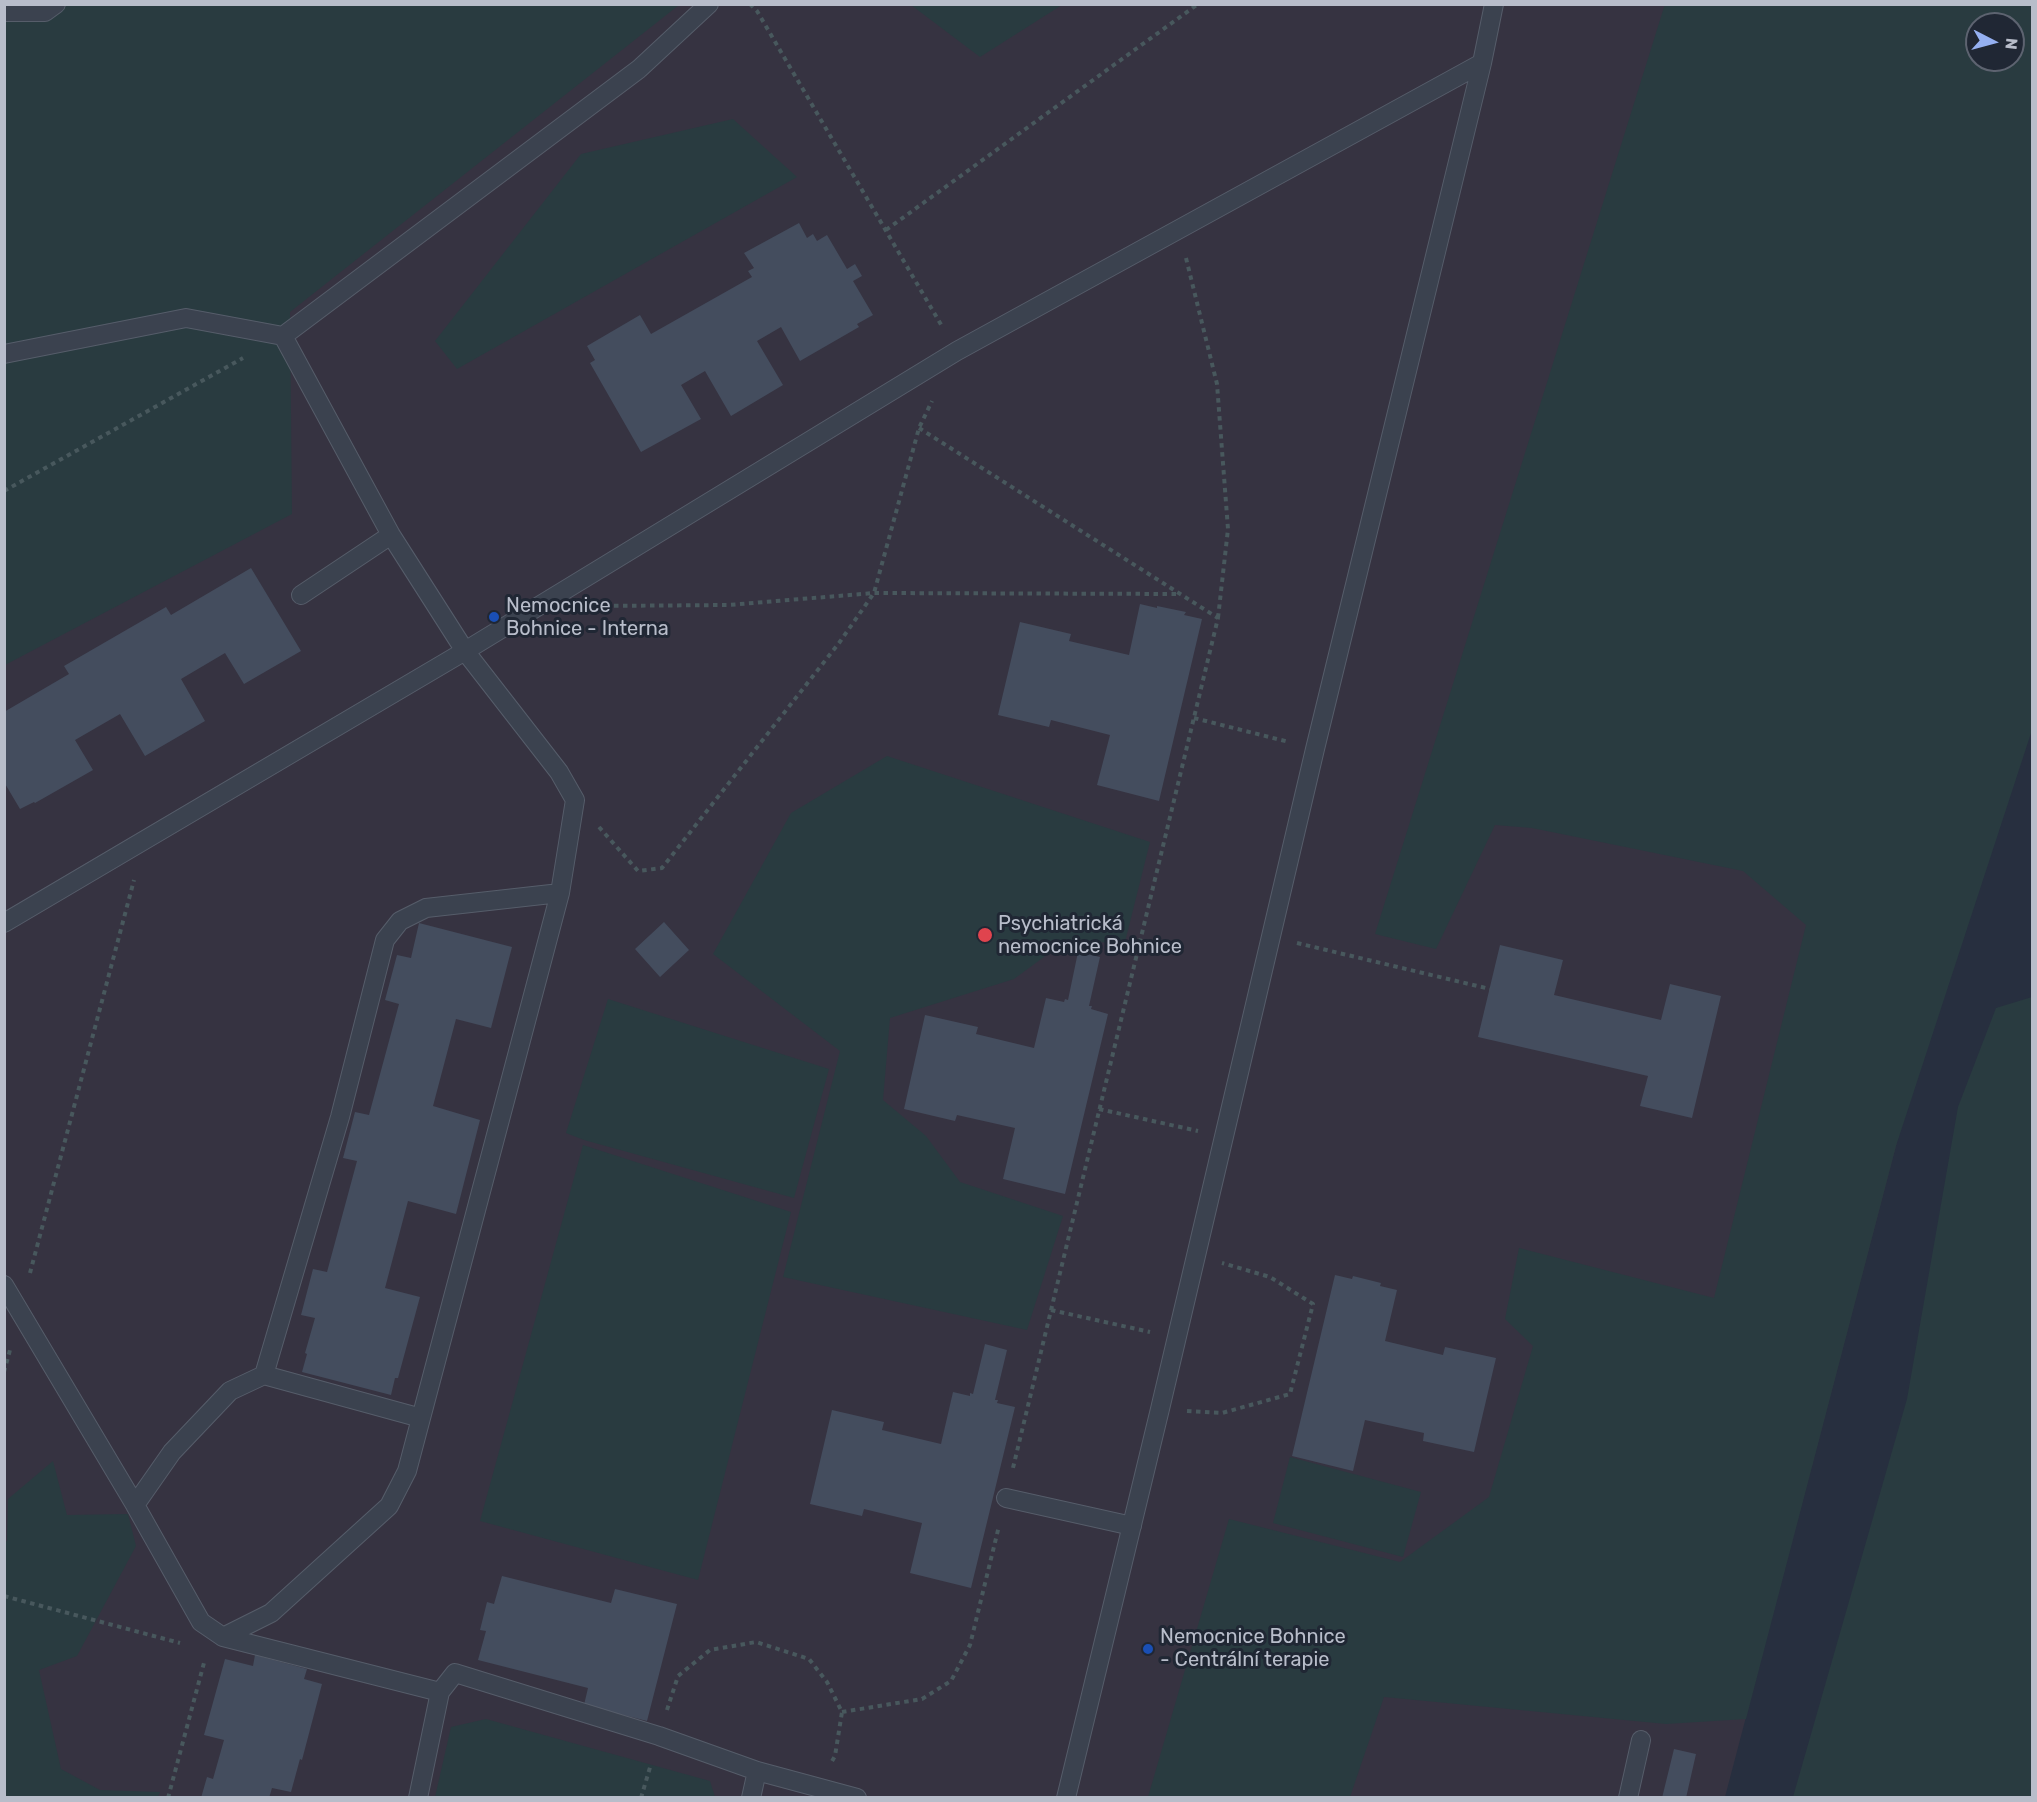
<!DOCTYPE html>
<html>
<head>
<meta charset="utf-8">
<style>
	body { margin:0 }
	#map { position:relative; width:2037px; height:1802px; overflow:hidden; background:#272f3f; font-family:Rubik,sans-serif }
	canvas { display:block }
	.frame { position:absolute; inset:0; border:6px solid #b8bdca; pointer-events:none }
	.north { position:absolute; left:1965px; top:12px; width:60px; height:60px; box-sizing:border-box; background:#202734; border:2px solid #5d6370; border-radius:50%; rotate:96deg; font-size:16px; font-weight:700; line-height:24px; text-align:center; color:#b8bdca }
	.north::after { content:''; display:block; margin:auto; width:21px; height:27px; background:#95b0f1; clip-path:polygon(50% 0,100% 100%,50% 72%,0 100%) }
</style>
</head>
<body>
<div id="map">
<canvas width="2037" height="1802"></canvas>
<div class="frame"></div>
<div class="north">N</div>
</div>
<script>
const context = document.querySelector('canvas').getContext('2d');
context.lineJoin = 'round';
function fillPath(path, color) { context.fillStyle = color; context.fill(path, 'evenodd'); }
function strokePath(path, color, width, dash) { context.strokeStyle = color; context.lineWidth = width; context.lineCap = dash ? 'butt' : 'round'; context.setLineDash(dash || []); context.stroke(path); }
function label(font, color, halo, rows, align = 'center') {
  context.font = font + ' Rubik,sans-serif'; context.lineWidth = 6; context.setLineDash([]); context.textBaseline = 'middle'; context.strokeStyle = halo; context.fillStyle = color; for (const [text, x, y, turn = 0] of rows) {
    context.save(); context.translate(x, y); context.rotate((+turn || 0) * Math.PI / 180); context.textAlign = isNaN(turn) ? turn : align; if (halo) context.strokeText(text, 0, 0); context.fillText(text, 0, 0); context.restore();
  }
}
const medical = new Path2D(`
	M5 5H2032L1897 1142 1725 1797 5 1798ZM1977 24H2013V60H1977Z`);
const green = new Path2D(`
	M1665 4 2032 5V730L1896 1146 1746 1719 1666 1724 1384 1697 1350 1797H1148L1229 1519 1400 1562 1489 1497 1533 1346 1505 1319 1519 1248 1714 1298 1806 925 1743 871 1532 828 1495 825 1436 949 1375 934ZM1977 24H2013V60H1977Z
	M4 5H679L290 312 292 514 5 665Z
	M911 5H1062L980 57Z
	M733 119 797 177 457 369 435 341 581 154Z
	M887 756 1150 842 1125 942 1063 943 1014 979 890 1018 883 1100 926 1136 960 1182 1063 1216 1027 1330 783 1277 840 1051 713 954 791 813Z
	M2032 997V1797H1793L1907 1399 1958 1107 1996 1008Z
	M608 999 829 1069 794 1198 584 1140 566 1133Z
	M583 1145 791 1212 698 1580 480 1521Z
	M1290 1457 1421 1492 1403 1557 1273 1523Z
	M53 1461 67 1515 128 1514 136 1546 77 1656 39 1670 61 1769 100 1790 160 1792 158 1797H5L4 1542 7 1541 8 1499Z
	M486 1719 710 1781 715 1797H435L451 1727Z`);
const building = new Path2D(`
	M799 223 807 238 813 234 817 241 827 235 847 269 855 264 862 276 853 281 873 315 857 324 859 327 800 361 781 327 757 341 783 385 731 416 705 371 681 385 701 419 641 452 590 363 595 360 587 346 640 315 651 334 752 277 748 271 754 268 744 253Z
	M251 568 301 651 244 684 225 653 181 679 205 721 145 756 120 714 75 740 93 770 35 803 34 802 20 809 4 782V712L69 674 64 666 166 607 171 615Z
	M1140 604 1157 608V606L1186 612 1184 615 1202 619 1159 801 1097 785 1110 735 1051 720 1049 727 998 715 1020 622 1071 634 1069 641 1129 655Z
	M664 922 689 950 660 977 635 949Z
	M419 923 512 947 491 1028 456 1019 433 1106 480 1120 456 1214 408 1201 385 1288 420 1297 398 1378H395L391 1395 302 1372 307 1354 305 1353 315 1318 301 1315 313 1269 327 1272 357 1161 343 1158 355 1112 369 1115 399 1004 385 1000 397 955 411 958Z
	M1500 945 1563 960 1554 995 1661 1020 1670 984 1721 996 1692 1118 1640 1106 1648 1076 1478 1037Z
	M1078 952 1100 957 1089 1006H1092L1091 1009 1108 1014 1065 1194 1003 1179 1015 1128 957 1115 955 1121 904 1109 925 1015 978 1027 976 1034 1034 1048 1046 998 1064 1002 1065 999 1068 1000Z
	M1335 1275 1352 1279 1353 1276 1381 1283 1380 1286 1397 1290 1385 1341 1443 1355 1445 1347 1496 1358 1474 1452 1423 1441 1424 1433 1365 1420 1353 1471 1292 1456Z
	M985 1344 1007 1350 995 1400H998L997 1403 1015 1407 971 1588 910 1573 922 1523 864 1509 862 1516 810 1504 832 1410 884 1422 882 1430 941 1444 953 1392 970 1396V1393L973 1394Z
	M502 1576 611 1603 615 1589 677 1604 647 1721 584 1705 588 1688 478 1660 486 1631 480 1630 487 1602 494 1604Z
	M255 1655 307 1669 304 1679 322 1684 302 1760 300 1759 291 1792 272 1788 269 1798H201L207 1777 213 1779 224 1740 204 1735 225 1659 253 1666Z
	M1674 1749 1696 1754 1686 1798H1662Z`);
const path = new Path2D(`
	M750 4 757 11 943 328
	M886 230 1198 4
	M1186 258 1217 384 1228 529 1218 618
	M919 428 1218 618 1012 1472
	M4 491 243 358
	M596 606 728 605 874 593 1179 594
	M1194 718 1289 742
	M599 827 638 871 662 868 839 643 874 593 919 428 932 401
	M1297 943 1490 989
	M1099 1109 1198 1131
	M30 1273 134 880
	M1051 1310 1150 1332
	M4 1372 10 1350
	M1187 1411 1222 1413 1290 1394 1313 1304 1270 1277 1222 1263
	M4 1596 180 1643
	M667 1710 678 1676 710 1650 756 1642 809 1659 827 1682 842 1712 835 1756 831 1763
	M842 1712 922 1699 951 1681 970 1645 999 1526
	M168 1798 205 1659
	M641 1798 651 1764`);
const service = new Path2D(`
	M4 12H45L56 4
	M4 354 186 318 283 336 639 69 709 4
	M301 595 391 535
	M4 923 465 651 957 351 1482 63
	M4 1285 135 1505 201 1622 223 1637 440 1692
	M264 1375 340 1117 385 940 400 921 426 908 560 893
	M1006 1498 1132 1526
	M135 1505 172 1452 230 1391 264 1375 421 1418
	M223 1637 271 1613 389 1506 407 1471 560 893 575 800 559 772 465 651 391 535 283 336
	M418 1798 440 1692 455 1673 659 1736 757 1771 857 1798
	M751 1798 757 1771
	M1066 1798 1160 1409 1315 749 1482 63 1494 4
	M1628 1798 1641 1740`);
const markers = [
	[494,617,6,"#1a4fb4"],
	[985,935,8,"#e0444e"],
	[1148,1649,6,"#1a4fb4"]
];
const poiNames = [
	["Nemocnice",506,606],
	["Bohnice - Interna",506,629],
	["Psychiatrická",998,924],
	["nemocnice Bohnice",998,947],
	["Nemocnice Bohnice",1160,1637],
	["- Centrální terapie",1160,1660]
];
fillPath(medical, '#363341');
fillPath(green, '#293b40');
fillPath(building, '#444d5e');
strokePath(service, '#565d6a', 20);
strokePath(path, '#48585d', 4, [4.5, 4.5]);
strokePath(service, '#3b424f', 18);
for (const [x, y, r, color] of markers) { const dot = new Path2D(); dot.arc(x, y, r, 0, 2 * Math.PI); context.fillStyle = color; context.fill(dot); strokePath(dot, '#202734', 2); }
label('20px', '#b8bdca', '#202734', poiNames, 'left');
</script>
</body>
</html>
